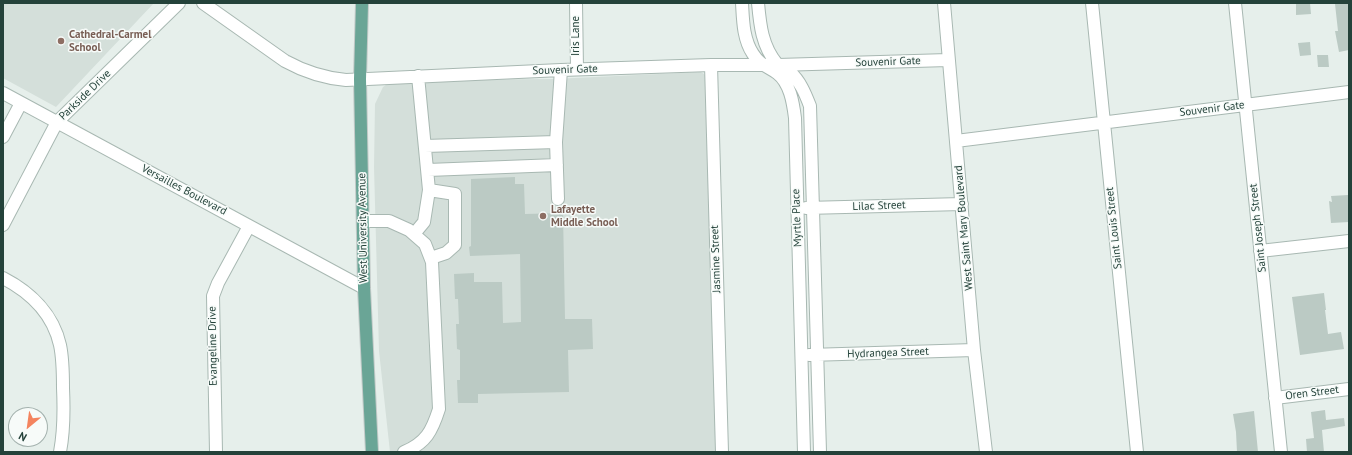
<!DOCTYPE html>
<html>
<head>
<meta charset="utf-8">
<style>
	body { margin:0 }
	#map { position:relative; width:1352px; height:455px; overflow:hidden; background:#e6efeb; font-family:"PT Sans",sans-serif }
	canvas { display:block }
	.frame { position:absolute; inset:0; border:4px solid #24423a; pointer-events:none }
	.north { position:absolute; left:8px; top:407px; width:40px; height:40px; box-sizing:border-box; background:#f7fbf9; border:1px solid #a3b1ad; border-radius:50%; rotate:209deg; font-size:11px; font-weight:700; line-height:16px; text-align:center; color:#24423a }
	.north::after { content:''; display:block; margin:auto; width:14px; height:18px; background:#f4845f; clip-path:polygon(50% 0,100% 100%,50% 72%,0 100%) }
</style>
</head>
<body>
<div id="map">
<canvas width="1352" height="455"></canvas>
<div class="frame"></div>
<div class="north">N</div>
</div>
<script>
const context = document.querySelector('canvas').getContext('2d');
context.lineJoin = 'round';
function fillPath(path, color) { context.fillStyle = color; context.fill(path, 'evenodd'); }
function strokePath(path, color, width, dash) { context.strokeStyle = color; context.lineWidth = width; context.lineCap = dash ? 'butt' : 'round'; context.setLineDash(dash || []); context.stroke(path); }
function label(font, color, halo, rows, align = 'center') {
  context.font = font + ' "PT Sans",sans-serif'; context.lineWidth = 3; context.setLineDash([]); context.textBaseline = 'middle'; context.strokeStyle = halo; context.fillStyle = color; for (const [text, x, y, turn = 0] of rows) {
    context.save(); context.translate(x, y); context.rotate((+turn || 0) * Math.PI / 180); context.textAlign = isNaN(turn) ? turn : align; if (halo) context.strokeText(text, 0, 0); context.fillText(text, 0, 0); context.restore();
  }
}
const built = new Path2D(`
	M3 3H154L56 107 3 78Z
	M701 72 704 74 706 77 717 452H390L379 351 374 167 375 104 383 87 389 83 428 80 553 79Z`);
const building = new Path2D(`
	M1296 3H1310L1311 14 1296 15Z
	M1349 3V50L1339 52 1335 31H1338L1335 4Z
	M1310 42 1311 55 1300 56 1298 43Z
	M1317 55H1328L1329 67H1318Z
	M515 177V184H524L525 214 563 213 565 319H592L593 349 568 350 569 392 478 394V403H458L457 380H460V350L457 349 456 324H459L458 299H455L454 274 474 273V282H502L503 323 521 322 520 254 470 256 469 247 471 246V179Z
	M1348 195V199L1349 198V222L1331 223 1329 201 1332 202 1331 196Z
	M1324 293 1326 310H1325L1328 334 1341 332 1344 349 1300 355 1292 297Z
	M1325 410 1326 420 1344 418 1345 426 1322 430 1324 452H1307L1306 439 1314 438 1311 412Z
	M1254 411 1258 452H1237L1236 432 1233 414Z`);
const minor = new Path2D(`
	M203 3 285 61C305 72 324 78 346 80L561 70 711 65H778L948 60
	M576 3 577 69
	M742 3C743 20 743 39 753 54 760 65 767 66 777 73 790 83 793 102 795 118L804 452
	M758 3C760 25 762 46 777 64 780 67 786 68 790 72 800 81 805 93 810 106L820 452
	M944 3 974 350 986 452
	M1092 3 1137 452
	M1235 3 1281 452
	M711 65 722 452
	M418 76 429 190
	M3 93 364 288
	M3 137 21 103
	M956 141 1349 92
	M556 142 561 70
	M425 146 556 142 558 199
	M428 170 557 165
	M806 208 962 204
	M363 221H389L409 230 425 244 432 262 439 409C432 431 426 443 404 452
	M3 225 57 122 179 3
	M414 234 424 222 429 190 455 194V245L446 253 431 258
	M1260 251 1349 241
	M3 278C30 292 53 314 60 345 63 359 63 374 63 388 64 409 64 431 60 452
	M809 355 974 350
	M1275 398 1349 389
	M216 452 213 296 218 283 249 226`);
const major = new Path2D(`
	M362 3 360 79 364 288 372 452`);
const markers = [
	[61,41,4,"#8d6e63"],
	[543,216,4,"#8d6e63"]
];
const educationNames = [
	["Cathedral-Carmel",69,35],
	["School",69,48],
	["Lafayette",551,210],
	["Middle School",551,223]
];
const streetNames = [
	["Iris Lane",576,36,-90],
	["Souvenir Gate",888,62,-2],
	["Souvenir Gate",565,70,-2],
	["Parkside Drive",85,95,-44],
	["Souvenir Gate",1212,109,-7],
	["Versailles Boulevard",184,190,28],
	["Lilac Street",879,206,-2],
	["Myrtle Place",797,218,-92],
	["West University Avenue",363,228,-91],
	["West Saint Mary Boulevard",964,228,-95],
	["Saint Louis Street",1114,228,-96],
	["Saint Joseph Street",1258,228,-96],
	["Jasmine Street",716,259,-92],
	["Evangeline Drive",213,346,-91],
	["Hydrangea Street",888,353,-2],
	["Oren Street",1312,393,-7]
];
fillPath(built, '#d4dfda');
fillPath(building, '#bbcac4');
strokePath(minor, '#a8b8b2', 14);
strokePath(major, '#c2cac8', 14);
strokePath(minor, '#fff', 12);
strokePath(major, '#6aa596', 12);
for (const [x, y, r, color] of markers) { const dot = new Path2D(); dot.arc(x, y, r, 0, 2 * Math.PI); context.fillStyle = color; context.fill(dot); strokePath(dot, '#f7fbf9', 1.5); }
label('bold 11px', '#785e54', '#f7fbf9', educationNames, 'left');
label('11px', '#24423a', '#f7fbf9', streetNames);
</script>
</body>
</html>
